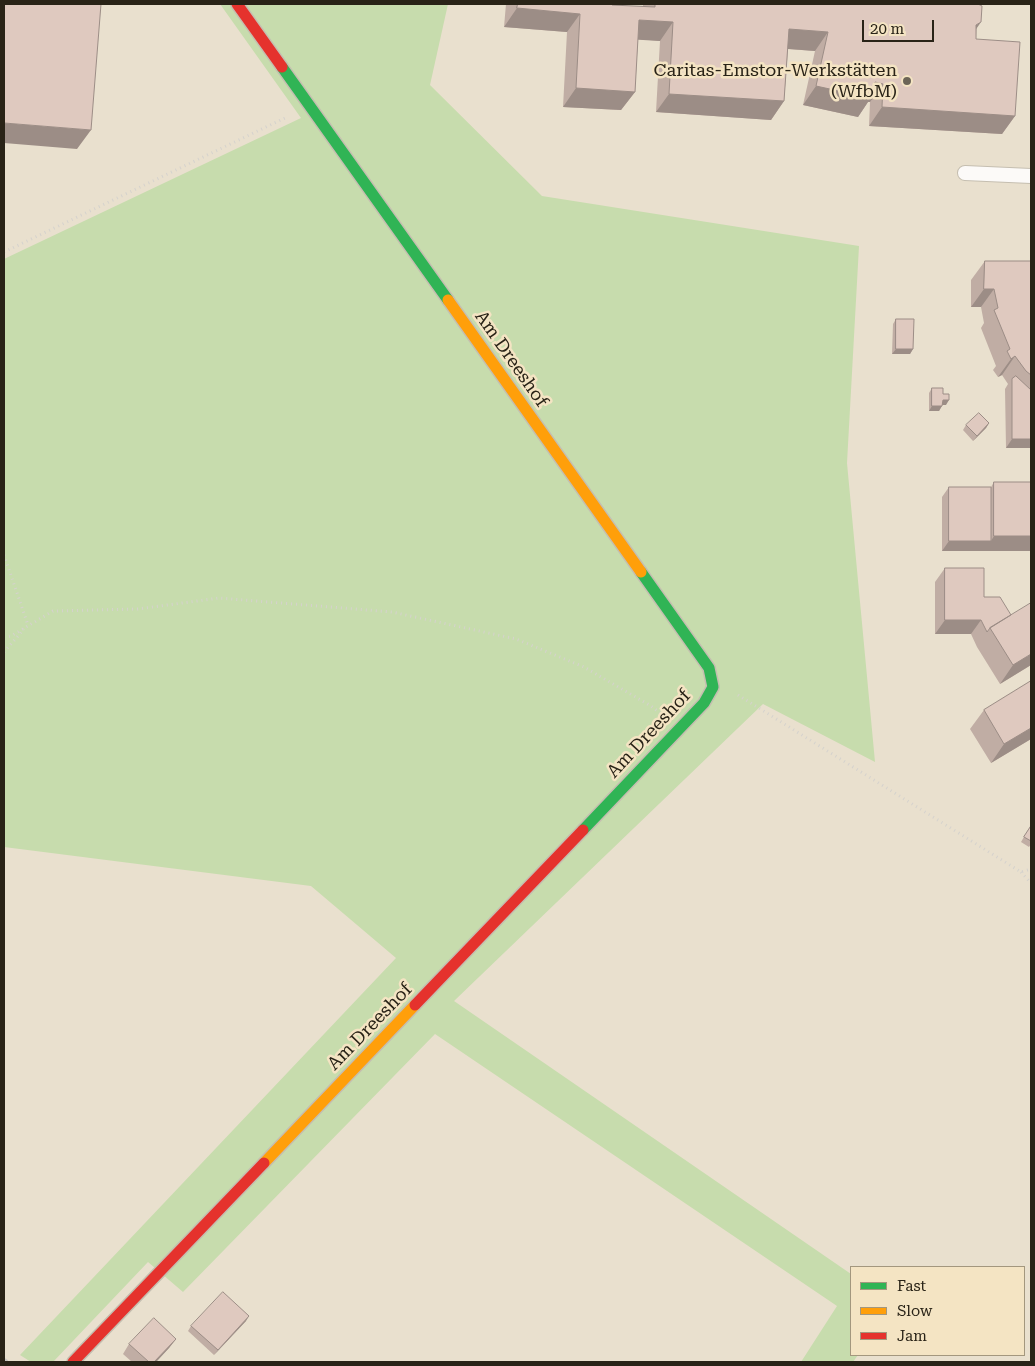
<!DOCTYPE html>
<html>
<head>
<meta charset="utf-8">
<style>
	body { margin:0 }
	#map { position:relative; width:1035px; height:1366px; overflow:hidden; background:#e9e0ce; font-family:"Roboto Serif",serif }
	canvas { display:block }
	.frame { position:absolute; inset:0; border:5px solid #292317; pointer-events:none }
	.legend { position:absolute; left:850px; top:1266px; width:175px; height:90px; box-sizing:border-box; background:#f4e4c3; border:1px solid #a3977e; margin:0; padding:6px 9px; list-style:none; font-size:15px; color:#292317 }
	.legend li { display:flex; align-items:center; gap:10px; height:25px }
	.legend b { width:25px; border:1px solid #a3977e }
	.scale { position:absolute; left:862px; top:20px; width:72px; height:22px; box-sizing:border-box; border:2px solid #292317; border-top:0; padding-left:6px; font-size:15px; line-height:18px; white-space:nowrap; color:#292317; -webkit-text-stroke:4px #f4e4c3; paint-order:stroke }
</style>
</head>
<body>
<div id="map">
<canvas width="1035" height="1366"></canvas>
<div class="frame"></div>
<ul class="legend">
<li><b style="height:6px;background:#30b455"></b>Fast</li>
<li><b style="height:6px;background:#ff9f0a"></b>Slow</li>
<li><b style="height:6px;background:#e5322d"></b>Jam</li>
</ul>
<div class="scale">20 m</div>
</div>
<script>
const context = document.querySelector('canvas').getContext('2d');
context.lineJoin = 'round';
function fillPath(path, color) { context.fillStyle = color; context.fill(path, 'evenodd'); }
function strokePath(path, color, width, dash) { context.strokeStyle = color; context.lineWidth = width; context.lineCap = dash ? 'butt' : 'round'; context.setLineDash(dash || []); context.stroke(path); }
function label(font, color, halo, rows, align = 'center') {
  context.font = font + ' "Roboto Serif",serif'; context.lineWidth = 5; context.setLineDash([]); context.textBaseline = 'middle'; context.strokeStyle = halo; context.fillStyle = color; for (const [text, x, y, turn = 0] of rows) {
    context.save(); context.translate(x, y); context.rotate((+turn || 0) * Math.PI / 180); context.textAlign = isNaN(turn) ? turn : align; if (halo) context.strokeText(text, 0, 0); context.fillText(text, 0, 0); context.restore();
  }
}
const green = new Path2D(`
	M220 4H448L430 85 542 196 859 246 847 463 875 762 763 704 454 1001 851 1274V1355H858L853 1362H801L837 1306 435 1034 183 1292 148 1262 53 1362H31L20 1355 396 958 311 886 4 847V259L301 118Z`);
const path = new Path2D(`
	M4 252 287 117
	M4 555 28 625
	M4 637 11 636 53 611 138 609 219 598 392 612 516 639 584 667 651 706 660 713
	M4 652 24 629
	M738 695 1021 872 1031 869
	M1021 872 1031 883`);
const lane = new Path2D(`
	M965 173 1031 176`);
const fast = new Path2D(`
	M282 67 448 300
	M583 830 704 703 713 687 709 668 641 572`);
const slow = new Path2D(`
	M448 300 641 572
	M264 1163 415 1005`);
const jam = new Path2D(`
	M237 4 282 67
	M415 1005 583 830
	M73 1362 264 1163`);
const rail = new Path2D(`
	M4 1360 7 1362`);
const wall = new Path2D(`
	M506 4H612V5L643 7V4H978L976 39 1015 116 1002 134 869 126 870 102H868L858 117 803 105 815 51 788 49 784 101 771 120 656 112 660 41 638 39 635 92 621 110 563 107 567 32 504 27Z
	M985 261H1031V448H1006L1005 389 1008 384 1002 375 998 377 993 370 996 366 981 328 984 323 981 307H971V280Z
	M896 319 913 349 910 354H892L893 324Z
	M932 388 943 394 946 405H942L939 411H929V393Z
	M989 423 986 428 973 441 963 430 966 425Z
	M994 482H1031V551H942V497L949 487H991Z
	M945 568 984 597 1031 665 1000 684 977 647 971 634H935V582Z
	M1031 681V739L991 763 970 729 984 710Z
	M1031 825V844L1029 847 1021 842Z
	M246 1321 214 1355 188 1331 191 1326Z
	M176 1339 169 1348 156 1362H132L123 1354 129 1344Z`);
const shadedWall = new Path2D(`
	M517 8 580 14 567 32 504 27Z
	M639 20 673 22 660 41 626 39Z
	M981 22 968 41 976 25Z
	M789 29 828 32 815 51 776 48Z
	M875 82 883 84 870 102H868L858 117 803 105 816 86Z
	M576 88 635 92 621 110 563 107Z
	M669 94 784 101 771 120 656 112Z
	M882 107 1015 116 1002 134 869 126Z
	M4 123 91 130 77 149 4 143Z
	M984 289H994L981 307H971Z
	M896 349H913L910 354H892Z
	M1015 356 1002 375 998 377 1011 359Z
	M943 400H949L946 405H939Z
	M932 406H942L939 411H929Z
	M989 423 986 428 973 441 977 436Z
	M1012 439H1031V448H1006Z
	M994 536H1031V551H942L949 541H991Z
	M945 620H981L971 634H935Z
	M1031 654V665L1000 684 1013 665Z
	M1031 728V739L991 763 1004 744Z
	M249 1316 246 1321 214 1355 218 1350Z
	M176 1339 169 1348 156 1362H154Z`);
const building = new Path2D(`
	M4 4H101L91 130 4 123Z
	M518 4H612V5L655 7V4H978L982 6 981 22 976 25V39L1020 42 1015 116 882 107 883 84 875 82 871 98 816 86 828 32 789 29 784 101 669 94 673 22 639 20 635 92 576 88 580 14 517 8Z
	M985 261H1031V375L1026 371 1015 356 1011 359 1007 351 1010 349 994 310 998 308 994 289H984Z
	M896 319H914L913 349H896Z
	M1016 376 1031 390V439H1012V379Z
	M932 388H943V394H949V400H943L942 406H932Z
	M979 413 989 423 977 436 966 425Z
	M994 482H1031V536H994Z
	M949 487H991V541H949Z
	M945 568H984V597H1000L1011 615 990 628 987 632 981 620H945Z
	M1031 603V654L1013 665 990 628Z
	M1031 681V728L1004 744 984 710Z
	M1031 826V841L1024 837Z
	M223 1292 249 1316 218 1350 191 1326Z
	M154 1318 176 1339 154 1362H149L129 1344Z`);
const markers = [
	[907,81,5,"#6c6557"]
];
const poiNames = [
	["Caritas-Emstor-Werkstätten",897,71],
	["(WfbM)",897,92]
];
const streetNames = [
	["Am Dreeshof",511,359,55],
	["Am Dreeshof",649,734,-47],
	["Am Dreeshof",370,1027,-46]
];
fillPath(green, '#c7dcad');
strokePath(lane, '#c5beb0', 16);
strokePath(fast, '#c5beb0', 14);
strokePath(slow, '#c5beb0', 14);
strokePath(jam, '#c5beb0', 14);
strokePath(path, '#d5d2cd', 3, [1, 4]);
strokePath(lane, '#fcfaf8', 14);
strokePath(fast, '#30b455', 11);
strokePath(slow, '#ff9f0a', 11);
strokePath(jam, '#e5322d', 11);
strokePath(rail, '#c9c6c2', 4, [8, 4]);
fillPath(wall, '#c0ada4');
fillPath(shadedWall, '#9c8d86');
fillPath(building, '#dfc9bf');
strokePath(building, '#9c8d86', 1);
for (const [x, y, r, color] of markers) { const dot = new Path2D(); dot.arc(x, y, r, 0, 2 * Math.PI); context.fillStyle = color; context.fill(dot); strokePath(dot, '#f4e4c3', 2); }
label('18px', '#292317', '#f4e4c3', poiNames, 'right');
label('18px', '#292317', '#f4e4c3', streetNames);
</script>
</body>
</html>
